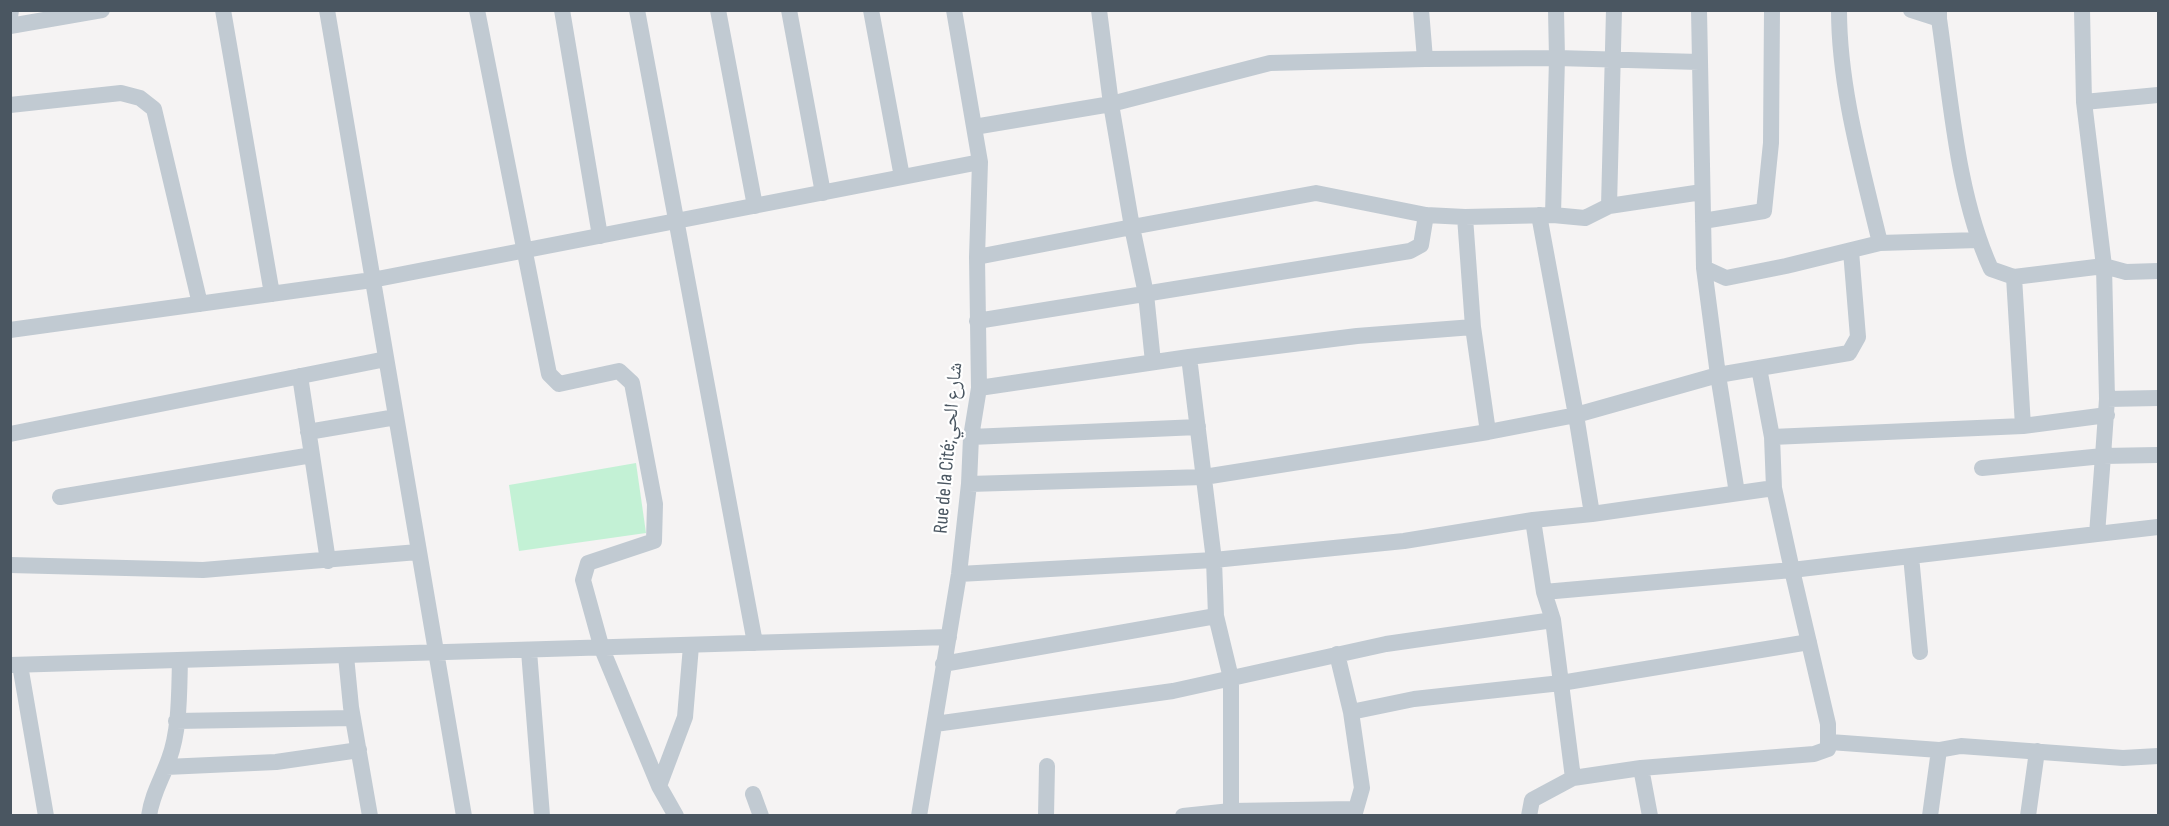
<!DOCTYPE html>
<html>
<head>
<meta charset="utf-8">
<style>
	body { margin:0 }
	#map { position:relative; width:2169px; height:826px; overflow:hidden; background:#f5f3f3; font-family:"Sofia Sans Condensed",sans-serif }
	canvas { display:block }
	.frame { position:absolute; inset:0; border:12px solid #4a5661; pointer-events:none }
</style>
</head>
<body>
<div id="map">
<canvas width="2169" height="826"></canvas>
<div class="frame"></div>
</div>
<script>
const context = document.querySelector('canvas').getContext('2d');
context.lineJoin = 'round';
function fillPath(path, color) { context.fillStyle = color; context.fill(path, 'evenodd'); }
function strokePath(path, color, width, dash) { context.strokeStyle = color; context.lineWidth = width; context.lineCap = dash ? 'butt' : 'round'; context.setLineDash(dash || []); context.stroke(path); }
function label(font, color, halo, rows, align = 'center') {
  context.font = font + ' "Sofia Sans Condensed","Noto Naskh Arabic",sans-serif'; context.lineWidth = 4.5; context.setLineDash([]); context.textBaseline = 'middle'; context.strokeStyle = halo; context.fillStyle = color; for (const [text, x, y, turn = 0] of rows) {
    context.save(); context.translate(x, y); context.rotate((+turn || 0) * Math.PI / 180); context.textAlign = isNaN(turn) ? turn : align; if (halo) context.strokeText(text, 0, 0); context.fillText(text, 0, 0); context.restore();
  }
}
const green = new Path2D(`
	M636 463 646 533 519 551 509 485Z`);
const minor = new Path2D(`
	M223 10 272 294
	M327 10 464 816
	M477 10 549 374 559 384 619 371 632 383 655 504 654 541 588 563 583 580 602 649 659 786 676 816
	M562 10 600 236
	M637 10 755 643
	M718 10 755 206
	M789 10 823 193
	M871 10 902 177
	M1099 10 1111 104 1132 227 1316 193 1426 215 1465 217
	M1421 10 1425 59 1557 58 1556 10
	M1614 10 1609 206 1702 192
	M1699 10 1704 268 1718 375 1759 368 1772 437 2023 426
	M1839 10C1839 88 1862 167 1880 243L1978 240
	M1911 10 1939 19V10
	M2082 10 2084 102 2104 266 2107 399 2103 456 2158 455
	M10 17 11 10
	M1939 19C1951 100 1957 195 1991 269L2014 277
	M10 26 102 10
	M2084 102 2158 95
	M10 105 121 93 140 98 154 109 200 304
	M974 127 1111 104 1270 63 1425 59
	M1553 215 1585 218 1609 206
	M1703 221 1764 211 1771 143 1772 10
	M977 257 1132 227 1146 294 1153 362
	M1704 268 1726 278 1786 266 1880 243
	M977 321 1410 251 1421 245 1426 215
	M10 330 372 280 980 162
	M1759 368 1849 353 1858 337 1851 251
	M300 376 328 561
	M979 388 1189 357
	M2107 399 2158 398
	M2107 415 2023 426 2014 277 2104 266 2126 272 2158 271
	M308 432 396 417
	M1488 432 1473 327 1465 217 1553 215 1557 58 1699 62
	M10 434 386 359
	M971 437 1198 427
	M1772 437 1774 488 1792 570 2097 534 2103 456 1982 468
	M969 484 1204 477 1488 432 1576 415 1539 215
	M1737 493 1718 375 1576 415 1592 514 1533 520 1544 592 1792 570 1828 724V749
	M60 497 312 455
	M1592 514 1774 488
	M2097 534 2158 527
	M1911 556 1920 652
	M10 565 203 570 418 552
	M959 574 1214 560 1404 541 1533 520
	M1544 592 1553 620 1573 778
	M1216 616 1214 560 1189 357 1357 336 1473 327
	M529 651 542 816
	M1337 654 1351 712 1362 788 1354 816
	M346 656 351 707 370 816
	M943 664 1216 616 1231 678V811
	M10 665 949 637
	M20 665 46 816
	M1351 712 1414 699 1561 683 1809 642
	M176 721 353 718
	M935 724 1173 691 1386 644 1553 620
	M166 767 276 762 359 750
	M1641 768 1650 816
	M659 786 685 717 691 646
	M753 794 761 816
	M149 816C152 794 162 779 169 759 180 729 179 692 180 661
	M919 816 959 574 969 484 971 437 979 388 977 257 980 162 954 10
	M1046 816 1047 766
	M1183 816 1231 811 1354 809
	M1529 816 1532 800 1573 778 1641 768 1814 754 1828 749 1830 742 1939 750 1961 746 2123 758 2158 756
	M1930 816 1939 750
	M2028 816 2037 751`);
const streetNames = [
	["Rue de la Cité;شارع الحي",949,448,-85]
];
fillPath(green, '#c3f1d5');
strokePath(minor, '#c1cad2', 16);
label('20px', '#4a5661', '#fff', streetNames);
</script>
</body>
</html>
